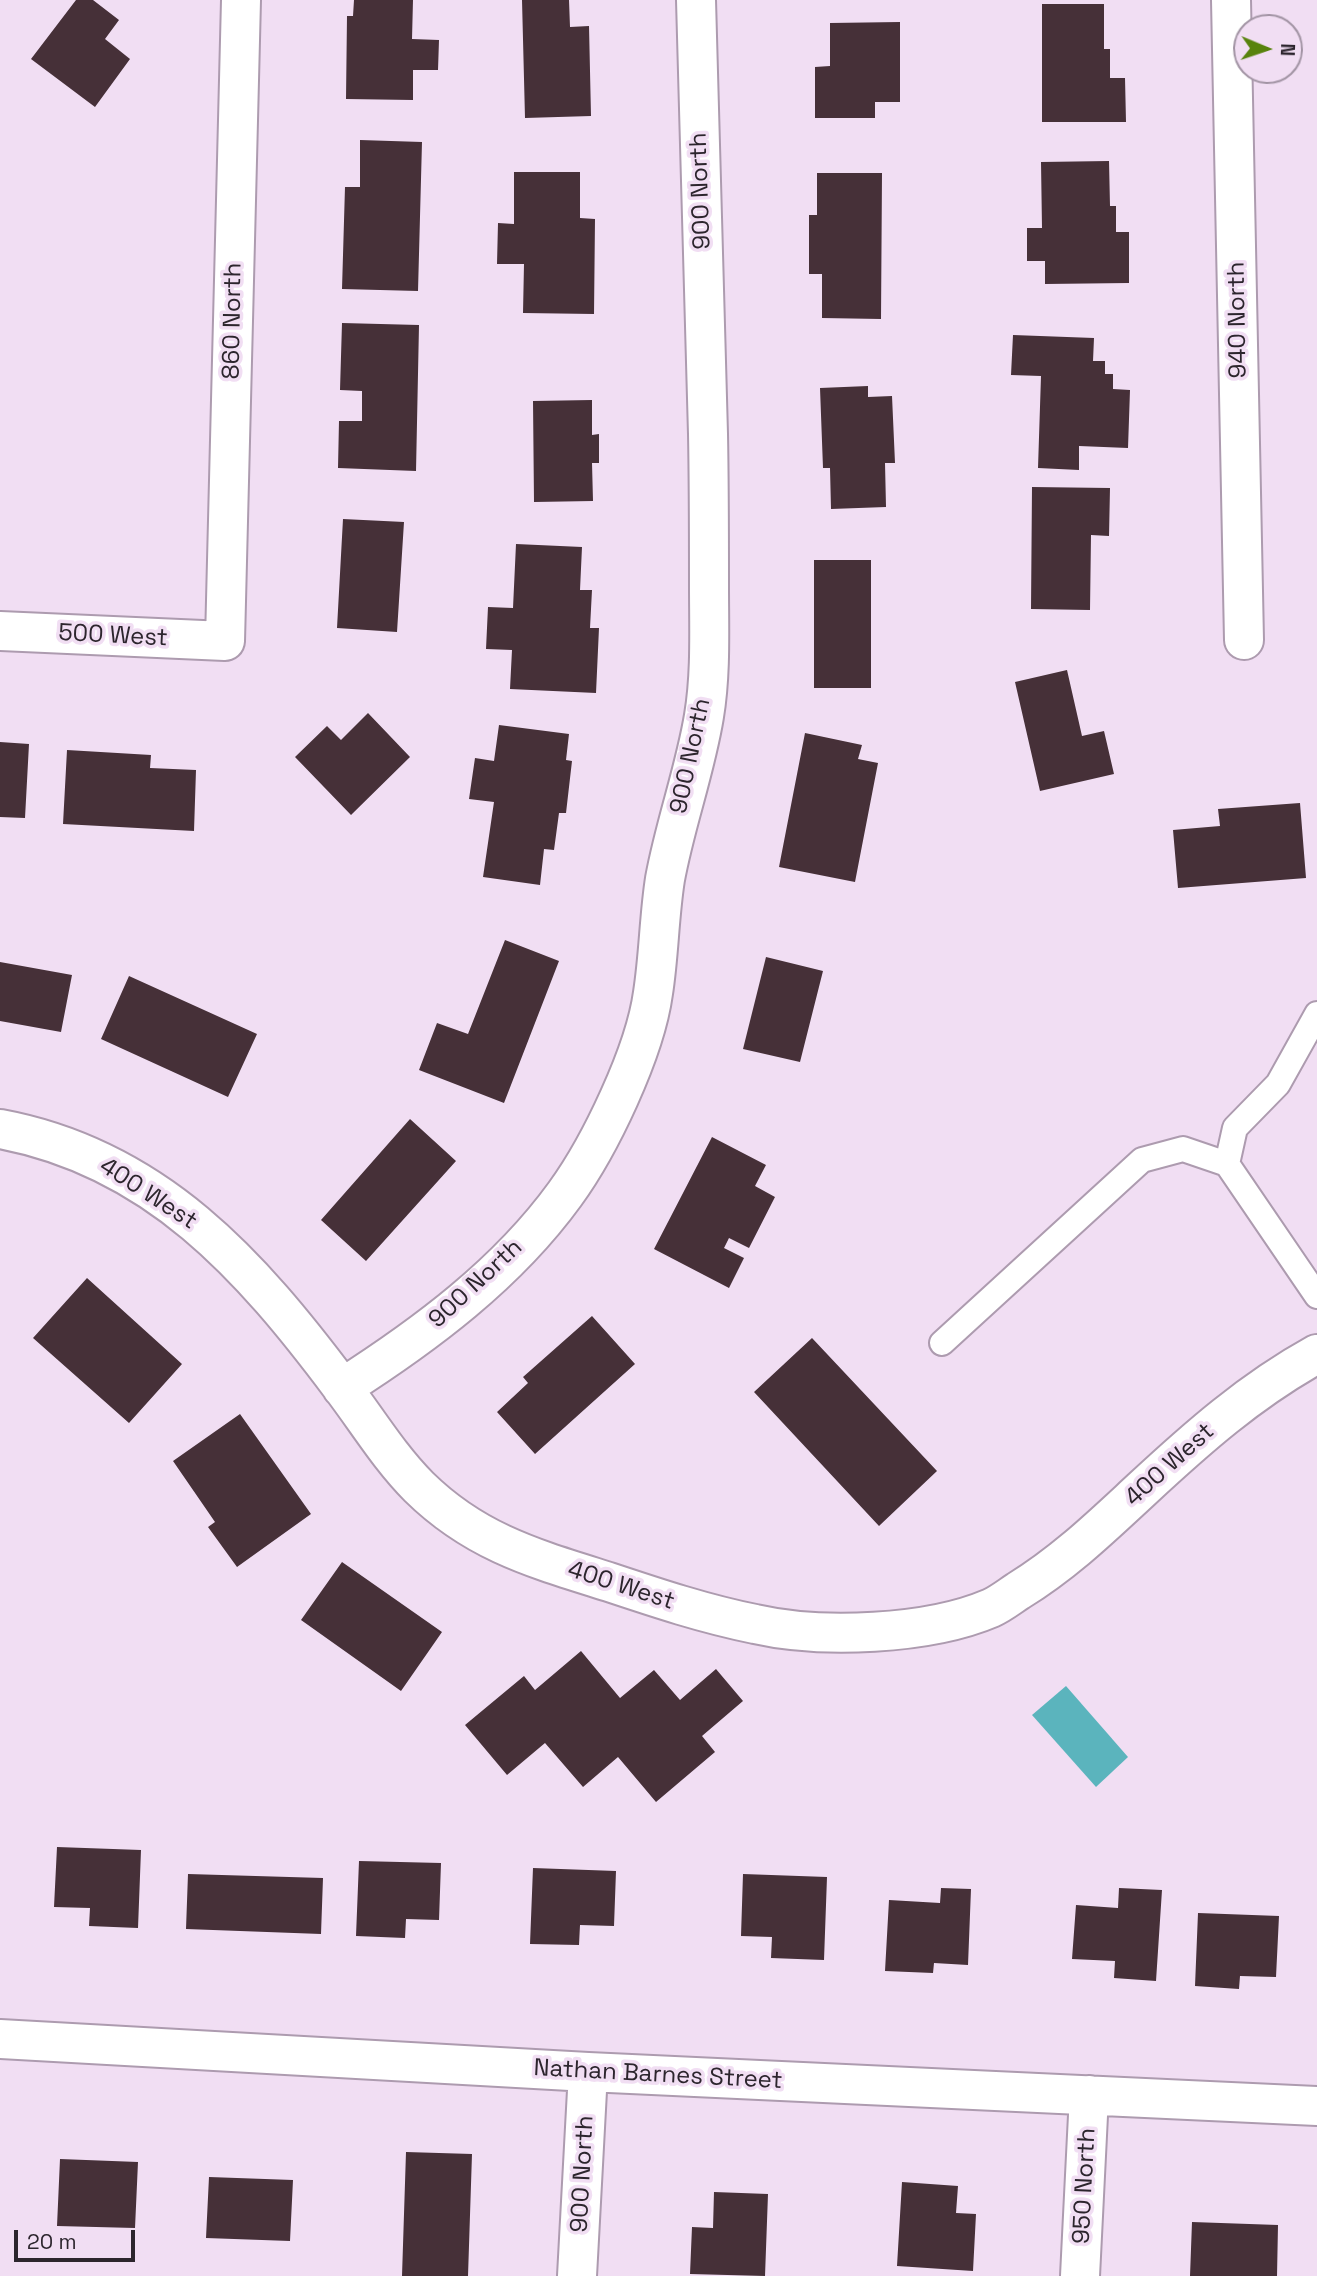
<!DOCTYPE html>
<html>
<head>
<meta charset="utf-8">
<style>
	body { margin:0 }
	#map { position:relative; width:1317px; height:2276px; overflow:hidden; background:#f1def3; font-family:"Space Grotesk",sans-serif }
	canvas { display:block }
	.north { position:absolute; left:1233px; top:14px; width:70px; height:70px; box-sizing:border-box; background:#f1def3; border:2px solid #a294a4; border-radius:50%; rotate:92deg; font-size:19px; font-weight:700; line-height:28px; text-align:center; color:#2c252d }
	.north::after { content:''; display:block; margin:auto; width:24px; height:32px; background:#58830d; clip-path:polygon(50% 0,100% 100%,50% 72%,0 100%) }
	.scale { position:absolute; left:14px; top:2230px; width:121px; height:32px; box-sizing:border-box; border:4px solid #2c252d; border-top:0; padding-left:9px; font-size:21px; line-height:24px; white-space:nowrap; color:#2c252d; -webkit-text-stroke:5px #f1def3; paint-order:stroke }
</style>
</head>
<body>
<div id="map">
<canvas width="1317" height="2276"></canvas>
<div class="north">N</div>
<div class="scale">20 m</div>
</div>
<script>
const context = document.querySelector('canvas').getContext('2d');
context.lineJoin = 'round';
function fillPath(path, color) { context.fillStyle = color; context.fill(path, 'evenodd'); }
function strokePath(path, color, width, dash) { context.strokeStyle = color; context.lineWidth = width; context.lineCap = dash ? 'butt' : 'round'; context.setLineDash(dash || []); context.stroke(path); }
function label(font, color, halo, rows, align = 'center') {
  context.font = font + ' "Space Grotesk",sans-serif'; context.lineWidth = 7; context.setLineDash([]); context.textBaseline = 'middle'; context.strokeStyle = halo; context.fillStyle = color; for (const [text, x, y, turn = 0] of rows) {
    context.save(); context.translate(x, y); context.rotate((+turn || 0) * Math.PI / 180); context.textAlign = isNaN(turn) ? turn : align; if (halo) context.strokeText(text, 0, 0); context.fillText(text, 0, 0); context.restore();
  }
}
const water = new Path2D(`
	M1066 1686 1128 1757 1096 1787 1032 1715Z`);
const building = new Path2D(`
	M76 0H93L119 20 105 39 130 59 95 107 31 59Z
	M354 0H413L412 39 439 40 438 70H413V100L346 99 347 16H353Z
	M522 0H569L570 27 589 26 591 116 525 118Z
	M1042 4H1104V49H1110V78H1125L1126 122H1042Z
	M900 22V102H875V118H815V67L830 66V23Z
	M360 140 422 142 418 291 342 289 345 187H360Z
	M1109 161 1110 206H1116V232H1129V283L1045 284V261H1027V228H1042L1041 162Z
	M514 172H580V218L595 219 594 314 523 313 524 264H497L498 223 514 224Z
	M817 173H882L881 319 822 318V274H809V215H817Z
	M342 323 419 325 416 471 338 468 339 421H362V391L340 390Z
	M1013 335 1094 338 1093 361H1105V374H1113V389L1130 390 1128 448 1079 446V470L1038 468 1041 376 1011 375Z
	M868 386V397L892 396 895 463H885L886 507 831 509 830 468H823L820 388Z
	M592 400V435L599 434V463H592L593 501 534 502 533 401Z
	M1032 487 1110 488 1109 536 1091 535 1090 610 1031 609Z
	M343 519 404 522 397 632 337 628Z
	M516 544 582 547 580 590H592L590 628H599L596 693 510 689 512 650 486 649 488 607 513 608Z
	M814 560H871V688H814Z
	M1067 670 1082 736 1104 731 1114 774 1040 791 1015 682Z
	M368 713 410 757 351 815 295 757 327 726 341 740Z
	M499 725 569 734 566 760 572 761 566 813H559L554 850 544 849 540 885 483 877 494 802 469 799 475 758 494 761Z
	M805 733 862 745 858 759 878 763 855 882 779 867Z
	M0 742 29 744 25 818 0 817Z
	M67 750 151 755 150 768 196 770 194 831 63 824Z
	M1300 803 1306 878 1178 888 1173 830 1220 826 1218 809Z
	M505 940 559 961 504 1103 419 1070 437 1023 468 1034Z
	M766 957 823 971 800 1062 743 1049Z
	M0 962 72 975 61 1032 0 1021Z
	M129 976 257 1034 228 1097 101 1039Z
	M410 1119 456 1161 366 1261 321 1220Z
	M712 1137 766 1165 755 1186 775 1197 749 1248 729 1238 724 1248 744 1258 729 1288 654 1249Z
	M87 1278 182 1364 129 1423 33 1338Z
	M592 1316 635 1364 535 1454 497 1412 528 1383 523 1377Z
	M812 1338 937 1471 879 1526 754 1392Z
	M240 1414 311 1514 237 1567 208 1527 215 1522 173 1461Z
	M342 1562 442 1632 401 1691 301 1620Z
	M581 1651 620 1698 654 1670 680 1700 716 1669 743 1701 702 1736 715 1752 656 1802 618 1757 583 1787 545 1743 507 1775 465 1725 524 1676 535 1690Z
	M57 1847 141 1850 138 1928 89 1926 90 1908 54 1907Z
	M359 1861 441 1863 439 1920 406 1919 405 1938 356 1936Z
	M533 1868 616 1871 614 1926 580 1925 579 1945 530 1944Z
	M188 1874 323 1878 321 1934 186 1929Z
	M743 1874 827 1877 824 1960 771 1958 772 1937 741 1936Z
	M941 1888 971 1889 968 1965 934 1963 933 1973 885 1971 889 1900 940 1903Z
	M1119 1888 1162 1890 1156 1981 1114 1978 1115 1961 1072 1959 1076 1905 1118 1908Z
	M1198 1913 1279 1916 1276 1977 1240 1976 1239 1989 1195 1986Z
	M406 2152 472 2154 468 2276H402Z
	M60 2159 138 2162 135 2228 57 2226Z
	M209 2177 293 2180 290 2241 206 2238Z
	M902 2182 958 2186 956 2213 976 2214 973 2271 897 2266Z
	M714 2192 768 2194 765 2276 690 2274 692 2227 713 2228Z
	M1192 2222 1278 2225 1277 2276H1190Z`);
const service = new Path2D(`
	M1227 1164 1317 1296
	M942 1343 1142 1160 1183 1149 1227 1164 1235 1128 1278 1084 1317 1014`);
const minor = new Path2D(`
	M1231 0 1244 640
	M0 631 225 641 241 0
	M0 1129C156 1158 251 1266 341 1386 367 1420 389 1457 419 1487 476 1543 536 1559 609 1582 657 1598 705 1614 755 1624 821 1639 928 1635 991 1608 1000 1604 1009 1597 1018 1591 1065 1562 1101 1527 1141 1490 1197 1438 1250 1391 1317 1354
	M342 1388C425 1335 507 1274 565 1194 600 1146 645 1052 653 993 659 955 659 917 665 879 675 824 695 771 704 716 711 674 709 629 709 587 709 536 709 485 708 434 704 289 700 145 696 0
	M0 2039 588 2072 1317 2106
	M577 2276 588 2072
	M1080 2276 1089 2095`);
const streetNames = [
	["900 North",701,191,-92],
	["940 North",1238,320,-91],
	["860 North",233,321,-89],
	["500 West",113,636,3],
	["900 North",691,756,-78],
	["400 West",148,1194,33],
	["900 North",476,1284,-43],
	["400 West",1170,1465,-42],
	["400 West",621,1586,18],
	["Nathan Barnes Street",658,2075,3],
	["900 North",583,2174,-87],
	["950 North",1085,2186,-87]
];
fillPath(water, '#5bb4bd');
fillPath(building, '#463038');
strokePath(service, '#ad9baf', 28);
strokePath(minor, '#ad9baf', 42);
strokePath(service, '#fff', 24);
strokePath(minor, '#fff', 38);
label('24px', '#2c252d', '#f1def3', streetNames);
</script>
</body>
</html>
